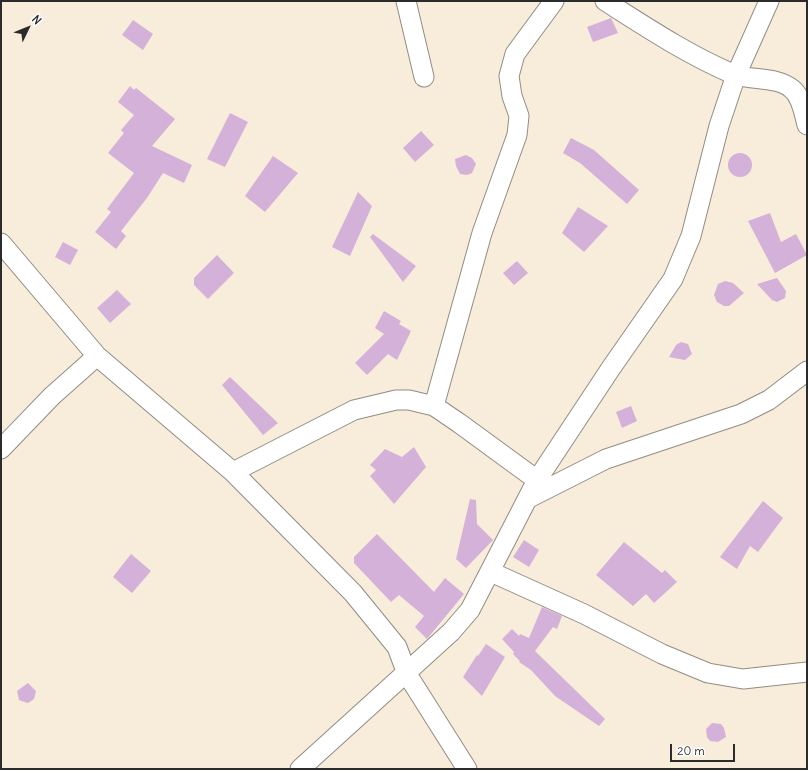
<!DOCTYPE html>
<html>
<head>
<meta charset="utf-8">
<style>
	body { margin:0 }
	#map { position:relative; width:808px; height:770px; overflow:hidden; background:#f8ecdb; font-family:Delius,sans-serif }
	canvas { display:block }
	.frame { position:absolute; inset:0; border:2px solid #2b2b2b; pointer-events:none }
	.north { position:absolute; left:8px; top:8px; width:40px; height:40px; -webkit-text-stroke:3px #fff; paint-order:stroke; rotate:47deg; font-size:11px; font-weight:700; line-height:16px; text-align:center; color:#2b2b2b }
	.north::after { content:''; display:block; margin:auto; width:14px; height:18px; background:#2b2b2b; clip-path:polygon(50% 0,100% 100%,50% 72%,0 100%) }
	.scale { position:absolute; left:670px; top:744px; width:65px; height:18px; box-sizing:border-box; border:2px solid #2b2b2b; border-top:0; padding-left:5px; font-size:12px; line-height:14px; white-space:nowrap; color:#2b2b2b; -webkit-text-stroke:3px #fff; paint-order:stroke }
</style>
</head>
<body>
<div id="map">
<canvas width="808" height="770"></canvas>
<div class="frame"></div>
<div class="north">N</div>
<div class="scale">20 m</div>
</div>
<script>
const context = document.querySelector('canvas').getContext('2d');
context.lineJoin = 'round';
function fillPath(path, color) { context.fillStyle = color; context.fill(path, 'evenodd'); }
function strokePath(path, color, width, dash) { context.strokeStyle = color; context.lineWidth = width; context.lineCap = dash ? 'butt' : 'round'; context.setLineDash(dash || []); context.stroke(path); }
const building = new Path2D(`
	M611 18 618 33 593 42 587 27Z
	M133 20 153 34 143 50 122 35Z
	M130 86 134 90 136 88 175 119 152 146 192 165 184 183 163 173 147 198 121 231 126 236 116 249 95 232 111 212 107 209 134 173 108 153 124 133 121 130 134 115 118 102Z
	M230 113 248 122 225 167 207 159Z
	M421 131 434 145 415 162 403 148Z
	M571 138 594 150 639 190 627 204 580 163 563 153Z
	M728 165a12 12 0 1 1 24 0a12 12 0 1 1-24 0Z
	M466 155 472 158 476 164 472 173 467 175 460 174 456 166 455 159Z
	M273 156 298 173 265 212 245 196Z
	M358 192 372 206 350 256 332 247Z
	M578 207 608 226 584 252 562 233Z
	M770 213 781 242 796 234 807 255 775 273 748 221Z
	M373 234 416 266 403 282 370 237Z
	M63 242 78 250 70 265 55 257Z
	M217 255 234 273 208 299 194 285V278Z
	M517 261 528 273 514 285 503 273Z
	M777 278 786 291 785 298 777 302 772 300 757 284Z
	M725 281 733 283 744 293 729 306H724L717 302 714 295 718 284Z
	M117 290 131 304 110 323 97 308Z
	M384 311 401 321 399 324 411 331 397 360 388 354 367 375 355 363 384 334 375 328Z
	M681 342 688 344 692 354 685 360 669 357 676 345Z
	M230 377 278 423 263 435 222 385Z
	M631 406 637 421 622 428 616 412Z
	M414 447 426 467 394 504 370 476 376 470 370 465 385 449 402 457Z
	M470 499 476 500 477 524 493 540 466 568 456 559Z
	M763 501 783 518 758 552 750 546 737 569 720 557Z
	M377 534 434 592 445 578 464 594 427 639 415 627 424 616 399 595 391 602 354 563V557Z
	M524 540 539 550 529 567 513 557Z
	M624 542 662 573 665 570 677 582 654 603 646 594 633 606 596 575Z
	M131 554 151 571 132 593 113 577Z
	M542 607 562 616 557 629 553 627 535 651 605 719 599 726 555 696 531 670 519 662 520 661 513 654 514 652 502 639 512 629 519 636 520 634 529 638Z
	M486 644 505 657 482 696 463 677 477 655 478 656Z
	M28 683 36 691 34 699 28 703 19 700 17 691Z
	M712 723 721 724 724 728 726 737 718 742 710 741 707 737 706 729Z`);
const street = new Path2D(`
	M406 1 424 77
	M605 1C646 27 688 55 733 74 751 81 777 76 792 89 802 97 804 114 807 125
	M1 243 97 356 233 472 353 593 397 647 407 674 467 769
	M434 406 482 233 517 135 519 116 512 96 509 76 515 54 554 1
	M1 449 52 396 97 356
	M233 472 354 410 396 400H409L434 406 459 423 537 480
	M529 498 606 459 741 414 769 400 807 371
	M491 572 584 614 662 654 708 673 743 679 807 672
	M300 769 451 632 470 610 537 480 611 368 673 279 691 236 719 126 736 75 769 1`);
fillPath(building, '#d4b1d9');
strokePath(street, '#928c83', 21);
strokePath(street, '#fff', 19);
</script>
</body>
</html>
